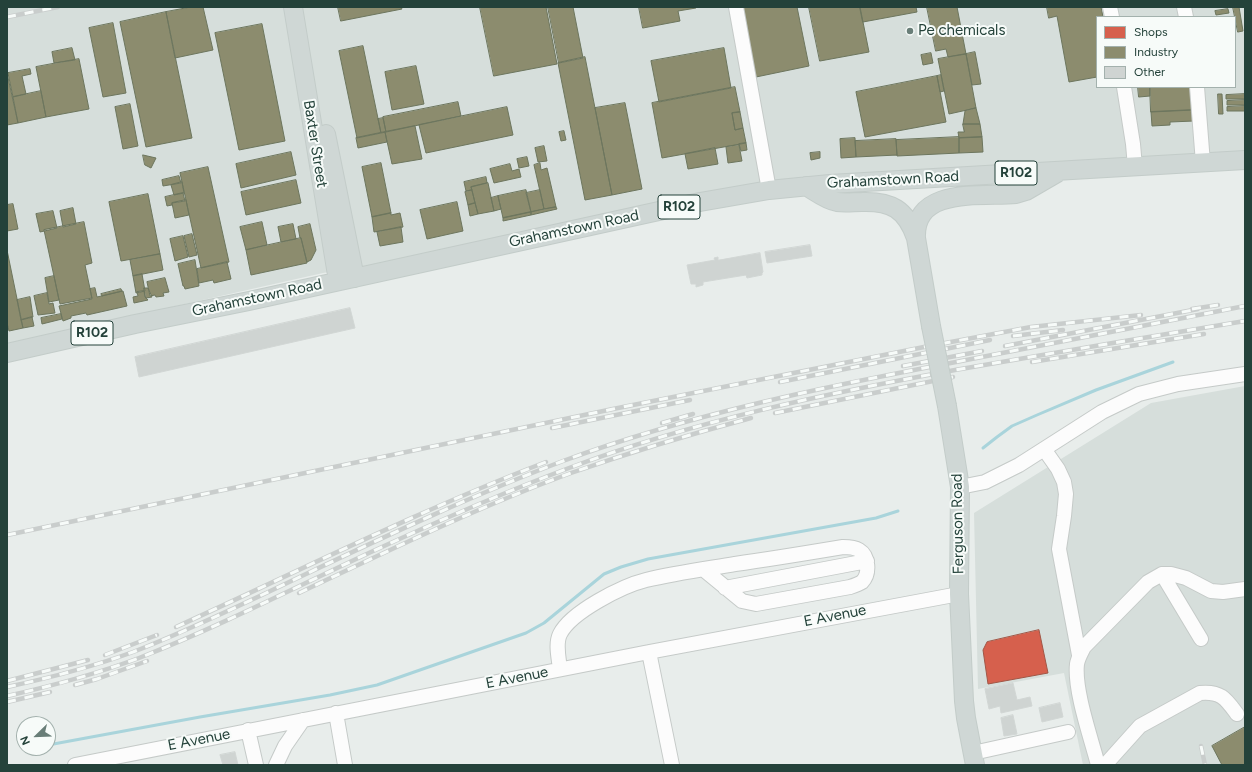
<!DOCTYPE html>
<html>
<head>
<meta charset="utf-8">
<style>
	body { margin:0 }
	#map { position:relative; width:1252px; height:772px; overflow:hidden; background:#e8edeb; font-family:Figtree,sans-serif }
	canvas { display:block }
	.frame { position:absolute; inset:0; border:8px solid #24423a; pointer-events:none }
	.legend { position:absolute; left:1096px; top:16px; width:140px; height:72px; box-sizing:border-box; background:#f7fbf9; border:1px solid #a3b1ad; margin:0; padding:5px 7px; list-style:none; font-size:12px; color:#24423a }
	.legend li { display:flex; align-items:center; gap:8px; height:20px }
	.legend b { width:20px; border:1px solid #a3b1ad }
	.north { position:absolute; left:16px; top:716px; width:40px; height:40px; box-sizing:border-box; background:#f7fbf9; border:1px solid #a3b1ad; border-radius:50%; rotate:247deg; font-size:11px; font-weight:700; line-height:16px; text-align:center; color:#24423a }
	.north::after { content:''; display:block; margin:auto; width:14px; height:18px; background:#697e78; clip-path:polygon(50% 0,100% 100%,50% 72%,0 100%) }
</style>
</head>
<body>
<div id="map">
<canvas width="1252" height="772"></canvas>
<div class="frame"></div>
<ul class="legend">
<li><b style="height:11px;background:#d6604d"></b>Shops</li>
<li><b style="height:11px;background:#8c8c6e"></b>Industry</li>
<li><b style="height:11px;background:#cfd4d2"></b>Other</li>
</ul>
<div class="north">N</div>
</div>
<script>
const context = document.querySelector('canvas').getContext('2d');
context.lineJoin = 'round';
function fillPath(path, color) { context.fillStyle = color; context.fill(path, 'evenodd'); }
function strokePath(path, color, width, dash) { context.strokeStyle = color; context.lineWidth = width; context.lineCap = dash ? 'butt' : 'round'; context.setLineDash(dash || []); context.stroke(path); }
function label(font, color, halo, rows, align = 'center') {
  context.font = font + ' Figtree,sans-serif'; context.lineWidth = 4; context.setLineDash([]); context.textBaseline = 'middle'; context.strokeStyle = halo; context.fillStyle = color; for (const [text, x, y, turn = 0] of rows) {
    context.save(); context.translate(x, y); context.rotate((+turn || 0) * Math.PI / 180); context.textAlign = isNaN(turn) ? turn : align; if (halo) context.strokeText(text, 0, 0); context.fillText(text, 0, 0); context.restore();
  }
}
const built = new Path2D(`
	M7 7H1245V153L782 181 360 267 323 273 7 344ZM1097 17H1235V87H1097Z
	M1245 386V765H1083L1064 673 978 689 974 513 1151 403Z`);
const shops = new Path2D(`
	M1039 630 1048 673 988 684 983 650 987 642Z`);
const industry = new Path2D(`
	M191 7H203L213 50 175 58 166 12Z
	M338 7H401L402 9 341 21Z
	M480 7H546L557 64 494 76Z
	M548 7H573L583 58 559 63Z
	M639 7H696V8L678 11 680 21 643 28Z
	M742 7H797L809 66 756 77Z
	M809 7H860L869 52 820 61Z
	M860 7H916L917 12 863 22Z
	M927 7H957L966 54 948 57 946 49 936 51Z
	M1047 7H1101L1103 17H1097V77L1069 82 1057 16 1049 18Z
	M1233 7H1239L1243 31 1238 32Z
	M1228 9 1229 13 1216 15 1215 11Z
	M166 12 192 138 146 147 120 22Z
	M113 23 126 93 103 97 89 28Z
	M262 24 285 141 239 150 215 33Z
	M363 46 381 133 357 138 339 51Z
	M72 48 75 60 54 63 52 52Z
	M724 48 731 88 659 102 651 61Z
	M975 52 981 84 972 85 966 54Z
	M931 53 933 63 923 65 921 55Z
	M966 54 976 108 949 114 938 59Z
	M585 57 612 195 585 200 558 63Z
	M79 59 89 109 46 117 36 67Z
	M416 66 424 104 392 110 385 72Z
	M30 69 31 74 22 76 26 94 13 97 8 73Z
	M7 73 18 123 7 125Z
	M941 75 944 91 940 92 937 76Z
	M937 76 946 122 865 137 856 92Z
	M735 87 740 112 732 113 735 130 743 128 746 143 662 158 652 103Z
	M1138 87H1150V96L1139 97Z
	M1150 87H1192L1194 110 1151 112Z
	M41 91 46 117 18 123 13 97Z
	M1218 94H1222L1223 114H1219Z
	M1245 94V99H1226V95Z
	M1245 100V105H1227V101Z
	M458 102 461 116 386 132 383 117Z
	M625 103 642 189 612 195 595 108Z
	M130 104 138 146 123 149 115 107Z
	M1245 106V111H1227V107Z
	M507 107 513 135 426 153 419 125Z
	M976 108 980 124H963L965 111Z
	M1194 110V121L1170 122V125L1152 126 1151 112Z
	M740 112 743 128 735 130 732 113Z
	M383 118 386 132 381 133 378 119Z
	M963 124H980L982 137 959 138 958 132H964Z
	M415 126 422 159 392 164 385 132Z
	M564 131 566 140 561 141 559 132Z
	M385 132 387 142 358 148 356 138Z
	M959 137V153L897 156 896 140Z
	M982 137 983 152 959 153V138Z
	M855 138 856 157 841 158 840 139Z
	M896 139 897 155 856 157 855 141Z
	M746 143 747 150 741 151 739 144Z
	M739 145 742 161 728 163 726 147Z
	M544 146 547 161 538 162 535 148Z
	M715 148 718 164 688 169 685 154Z
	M291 152 296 175 241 188 236 164Z
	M820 152V158L811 160 810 153Z
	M143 155 156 158 151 168 145 165Z
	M527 157 529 166 519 168 517 159Z
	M381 163 391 213 372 217 362 167Z
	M540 163 541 170 547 168 556 207 544 209 534 165Z
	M510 164 512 171 519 169 521 177 494 183 490 169Z
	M208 167 229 262 201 268 180 173Z
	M179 176 181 183 163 186 162 180Z
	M486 177 487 183 471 187 472 190 466 191 464 182Z
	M296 180 301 203 246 215 241 192Z
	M182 182 184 193 174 195 171 185Z
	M488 183 494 211 478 214 471 187Z
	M472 190 475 203 468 205 465 192Z
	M526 190 531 212 503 218 498 196Z
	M540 190 544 209 531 212 526 193Z
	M183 193 185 201 172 203V205L167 206 165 197Z
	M148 194 160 254 121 261 109 202Z
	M498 196 501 209 494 211 491 198Z
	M186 200 189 215 175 218 172 203Z
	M457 202 463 231 427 239 420 210Z
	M475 203 478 214 470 216 468 205Z
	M13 204 18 229 7 231V205Z
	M556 207 557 209 531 215V212Z
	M73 208 76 224 63 227 60 211Z
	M53 211 57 228 40 232 36 214Z
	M531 212V215L503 221V218Z
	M391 213V215L400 213 403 227 374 232 372 217Z
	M84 222 92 263 85 265 92 298 60 304 44 230Z
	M262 222 267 245 246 250 240 227Z
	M293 224 296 239 281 242 278 227Z
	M310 224 316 250 311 260 307 262 301 238H300L298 227Z
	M401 227 403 242 380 246 377 232Z
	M192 234 197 255 189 257 184 236Z
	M183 236 188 257 175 261 170 239Z
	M301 238 307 263 251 275 246 250Z
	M7 250 23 328 9 331 7 323Z
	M160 254 163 270 133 276 130 260Z
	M195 260 199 286 185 289 184 286H183L178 264Z
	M227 262 231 279 214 283 213 280 199 283 197 269Z
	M142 274 145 291 136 293 133 276Z
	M54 276 59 300 49 302 45 278Z
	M165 278 169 292 163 293 164 296 156 297 155 295 150 296 147 282Z
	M95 288 97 297 123 291 127 306 87 315 86 313 71 316V318L63 321 59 306 92 299 90 289Z
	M144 288H148L152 297 146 298Z
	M121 289 122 291 102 296 101 294Z
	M144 291 145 297 148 300 134 303 133 297 138 296 137 292Z
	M47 293 49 304 53 303 55 313 38 315 34 296Z
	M30 297 33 317 21 320 17 300Z
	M61 314 62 319 42 324 41 318Z
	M32 317 34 326 23 328 21 320Z
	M1245 727V765H1222L1212 746Z`);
const stream = new Path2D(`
	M983 448 997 437 1012 426 1037 415 1096 390 1173 362
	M48 745 200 717 330 695 377 685 526 633 544 623 604 574 621 567 648 559 876 518 898 511
	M30 749 34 748`);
const building = new Path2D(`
	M810 245 812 256 767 263 765 252Z
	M760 253 763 272 762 273V275L747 278 746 275 703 282V285L696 287V284H691L687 265 715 260 714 258 718 257V260Z
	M350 308 355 328 139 377 135 357Z
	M1013 683 1017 700 1030 697 1032 706 1001 713 1000 706 989 709 985 689Z
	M1060 703 1063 717 1042 722 1039 708Z
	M1013 715 1017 734 1004 736 1001 718Z
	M235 752 238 765H223L220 755Z`);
const minor = new Path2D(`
	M736 7 769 190
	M1110 7 1112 17
	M1184 7 1186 17
	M1124 87 1133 144 1135 167
	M1197 87 1203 163
	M1044 449 1058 469 1064 482 1066 494 1064 516 1059 549 1079 655
	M960 487 985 482 1019 465 1102 412 1139 394 1178 384 1245 374
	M1162 574 1201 639
	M725 588 867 561
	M649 652 672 765
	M560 669C559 659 555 644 560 634 571 612 622 586 646 580 675 573 705 569 735 564 771 559 807 553 843 547 848 547 854 547 859 550 869 556 870 574 862 582 859 584 853 586 850 587L756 604 742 601 703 569
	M336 713 345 765
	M248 730 256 765
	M973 753 1068 732
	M75 765 649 652 959 594
	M276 765 285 746 303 720
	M1098 765C1091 738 1074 690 1077 664 1078 658 1081 653 1084 647L1148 582 1162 574H1171L1186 578 1211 591 1223 592 1245 589
	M1105 765 1140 726 1200 693C1221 691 1226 699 1237 714`);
const major = new Path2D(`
	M293 7 338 281
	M326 134 355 278
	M806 186C816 192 826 200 837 202 845 203 854 202 862 202 891 201 906 209 916 238L931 326
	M916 238C914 186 982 197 1016 194L1026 191 1057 173
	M7 353 135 324 249 301 700 202 769 190 830 184 1245 160
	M947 406 960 487 959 594 964 701 966 718 975 765`);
const rail = new Path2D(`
	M7 17 58 7
	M1192 309 1218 305
	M1013 336 1063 330
	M1005 346 1198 309
	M1032 362 1204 334
	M903 366 982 351
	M780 382 990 340
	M775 413 953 377
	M662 423 693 414
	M552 428 690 400
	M7 535 613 409 924 347 1031 327 1141 315
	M299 593C388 551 478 507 571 473 631 452 691 434 751 418
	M176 627C299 571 420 510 546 462
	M105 655 157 635
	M7 681 88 660
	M75 685 97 679 147 661
	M7 687C49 678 92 667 133 652 192 629 249 601 306 574 390 534 476 494 563 461 691 414 823 387 956 362 1052 343 1149 325 1245 306
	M7 696C52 686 96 674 139 658 218 627 294 588 371 552 436 522 502 493 569 468 694 421 824 394 955 370 1052 353 1148 337 1245 321
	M7 702 50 692
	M1201 746 1205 765`);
const majorBridge = new Path2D(`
	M931 326 947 406`);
const markers = [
	[910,31,4,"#697e78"]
];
const shields = [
	[1016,173,42],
	[679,207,42],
	[92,333,42]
];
const shieldNames = [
	["R102",1016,173],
	["R102",679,207],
	["R102",92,333]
];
const poiNames = [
	["Pe chemicals",918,31]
];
const streetNames = [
	["Baxter Street",315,144,81],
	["Grahamstown Road",893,180,-3],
	["Grahamstown Road",574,229,-12],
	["Grahamstown Road",257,298,-12],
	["Ferguson Road",958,524,-91],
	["E Avenue",835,616,-11],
	["E Avenue",517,678,-11],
	["E Avenue",199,740,-11]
];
fillPath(built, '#d6dedb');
fillPath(shops, '#d6604d');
strokePath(shops, '#a15747', 1);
fillPath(industry, '#8c8c6e');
strokePath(industry, '#6d765e', 1);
strokePath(stream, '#a9d4db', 3);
fillPath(building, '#cfd4d2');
strokePath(building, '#d1d6d4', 1);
strokePath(minor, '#c5cac8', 16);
strokePath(major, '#c3ccc9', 20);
strokePath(minor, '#fcfcfc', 14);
strokePath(major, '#cfd7d5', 18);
strokePath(rail, '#c9cdcc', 4.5);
strokePath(rail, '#f7fbf9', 3, [9]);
strokePath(majorBridge, '#c3ccc9', 20, []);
strokePath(majorBridge, '#cfd7d5', 18);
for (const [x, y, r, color] of markers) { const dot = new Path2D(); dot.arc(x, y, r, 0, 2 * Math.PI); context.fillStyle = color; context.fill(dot); strokePath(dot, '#f7fbf9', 1.5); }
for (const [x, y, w] of shields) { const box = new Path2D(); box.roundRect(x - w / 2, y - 12, w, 24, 3); context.fillStyle = '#f7fbf9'; context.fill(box); strokePath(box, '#24423a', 1); }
label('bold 14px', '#24423a', null, shieldNames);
label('15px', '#24423a', '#f7fbf9', poiNames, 'left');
label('15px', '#24423a', '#f7fbf9', streetNames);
</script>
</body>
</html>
